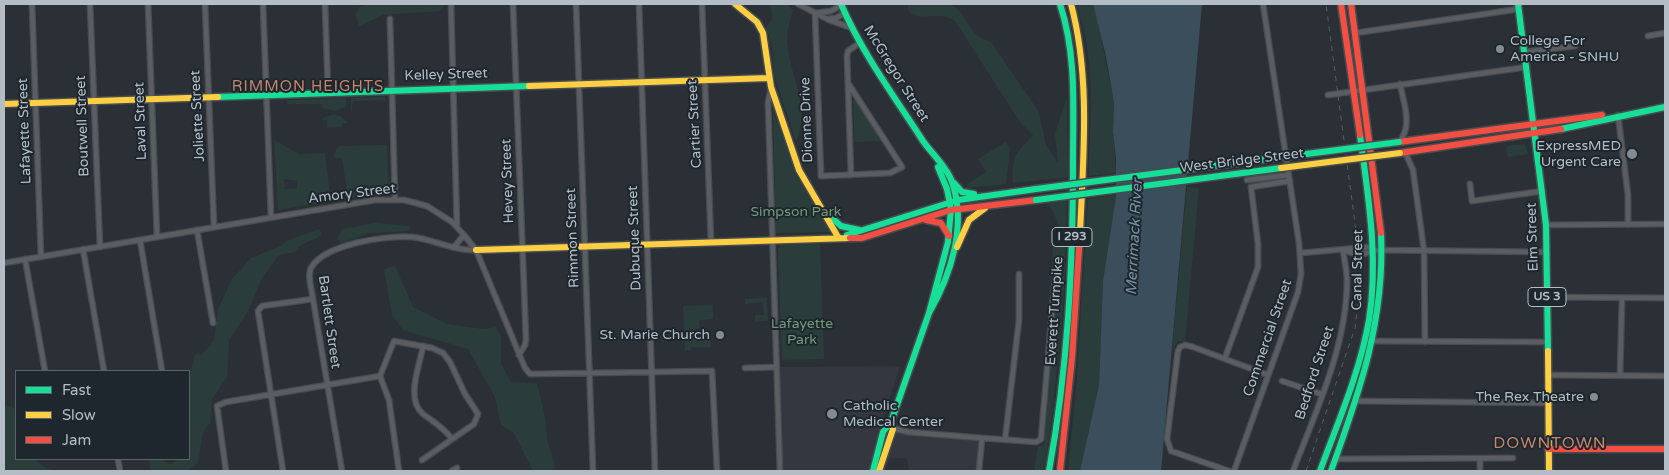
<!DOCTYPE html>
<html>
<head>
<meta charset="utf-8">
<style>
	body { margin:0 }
	#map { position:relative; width:1669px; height:475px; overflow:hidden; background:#2a3035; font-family:"Varela Round",sans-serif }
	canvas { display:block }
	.frame { position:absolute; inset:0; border:5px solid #b4bdc5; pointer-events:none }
	.legend { position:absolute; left:15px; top:370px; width:175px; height:90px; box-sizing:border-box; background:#1e272e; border:1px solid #5a636a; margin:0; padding:6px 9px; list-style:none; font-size:15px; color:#b4bdc5 }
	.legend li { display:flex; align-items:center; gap:10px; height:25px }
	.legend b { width:25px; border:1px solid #5a636a }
</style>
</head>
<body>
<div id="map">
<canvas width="1669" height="475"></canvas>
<div class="frame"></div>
<ul class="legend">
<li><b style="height:6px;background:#16e098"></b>Fast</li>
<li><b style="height:6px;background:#ffcf43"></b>Slow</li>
<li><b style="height:6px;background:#f24e42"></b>Jam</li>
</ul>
</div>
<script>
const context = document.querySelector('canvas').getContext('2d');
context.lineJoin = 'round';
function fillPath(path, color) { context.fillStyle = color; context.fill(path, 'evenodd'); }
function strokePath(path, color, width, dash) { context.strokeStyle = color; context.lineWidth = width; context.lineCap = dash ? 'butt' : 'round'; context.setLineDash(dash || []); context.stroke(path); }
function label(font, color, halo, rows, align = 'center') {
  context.font = font + ' "Varela Round",sans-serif'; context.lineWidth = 4; context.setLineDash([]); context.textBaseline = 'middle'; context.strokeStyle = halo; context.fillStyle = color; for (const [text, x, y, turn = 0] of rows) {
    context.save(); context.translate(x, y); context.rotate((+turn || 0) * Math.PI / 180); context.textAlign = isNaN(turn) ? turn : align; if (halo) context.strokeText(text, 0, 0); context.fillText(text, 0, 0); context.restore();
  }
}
const medical = new Path2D(`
	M891 366 900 367 882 421 892 431 982 438 979 471H909L907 459 897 458 889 459 885 471H780L777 367Z`);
const green = new Path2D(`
	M373 4H444L440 11 383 15 359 26 356 14 359 7Z
	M770 4H786L793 10C791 20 786 31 787 41 789 75 812 107 796 142L774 74 772 47 766 27 773 18Z
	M907 4C919 4 938 0 949 4 969 12 965 35 991 42L1039 112 1046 145 1058 163 1055 134 1067 97 1068 177 1013 183C1012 152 1015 156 1033 135L1020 122 955 21C936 9 928 23 909 12Z
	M1076 4H1093L1097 16 1114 103 1113 132 1116 173 1089 176C1090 118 1097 59 1076 4Z
	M385 97 386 105 384 100 353 101 351 113V98Z
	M346 98V107L334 111 323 108 322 104H287V100Z
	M855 100 857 101 882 141 855 142 853 101Z
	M773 109 796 175 831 232 776 233Z
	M334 114 342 117 347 123H342V127L327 128V120H323V118Z
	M274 140 299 154 325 153 330 196H325V202L278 210ZM284 179 297 181V188L285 189Z
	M1006 142 1010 149 1006 184 966 188 968 184 986 172 978 159Z
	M1525 144 1528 154 1508 157 1506 146Z
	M387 145 389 193 348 199 342 158H334L336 149 339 146Z
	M1187 187 1199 188 1185 341H1178L1172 351Z
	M1116 195 1103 281 1099 385 1080 471H1068L1076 390 1088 199Z
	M1067 201 1064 294 1053 409 1044 471H1034L1038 446H1044L1059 275 1051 274 1055 227 1059 226 1051 207 1044 204Z
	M374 223 410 226 409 231 369 233 341 243 337 239 342 229Z
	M319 229 322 234C314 243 303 239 295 252L279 255 262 278 248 311 229 340 227 377 212 399 210 423 203 432 198 463 188 471H150L149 459H160L170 464 180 459H189V379L195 354 202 355 214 340 218 309 232 279 251 258 281 246 286 241Z
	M820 244 824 359 782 360 778 248 781 245Z
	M395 266 413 307 447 324 483 329 496 327 501 337V364L511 382 537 383 545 417 547 440 556 468 549 471H533L514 433 501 425 495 397 468 349 403 330 392 315 384 269Z
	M767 298 768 321 755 322V315H764L762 302 745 304V299Z
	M713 305V319L699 320V328L696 329V339L711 340V347H691V350H685L683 306Z
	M4 404 16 409V459H34L48 469 59 471H4Z`);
const water = new Path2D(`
	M1093 4H1202L1161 471H1080L1099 385 1103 281 1116 196V159L1113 132 1114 103 1106 56Z`);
const street = new Path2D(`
	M32 4 41 257
	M90 4 100 247
	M148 4 157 237
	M205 4 214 227
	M263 4 271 217
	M325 4 328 92
	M451 4 457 227
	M513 4 526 339 525 345 519 355
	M576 4 593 471
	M639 4 655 471
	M702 4 711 242
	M798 4 829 20 852 28
	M815 13 821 176 890 173 902 167 848 83
	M816 13 831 11 842 5
	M390 19 395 199
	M828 19 836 18 845 13
	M1355 33 1519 9
	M1648 36 1665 33
	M1525 52 1575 46
	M771 88 768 103 780 471
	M1328 95 1527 67
	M1618 115 1628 195V225
	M1399 142C1413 126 1404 104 1400 84
	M1405 152 1413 170 1424 251 1425 342
	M851 175 847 56 848 51 861 42
	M1247 180 1289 175
	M1470 184 1472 201 1543 191
	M1546 225 1665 224
	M197 230 213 323
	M140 240 162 371
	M454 247 464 235
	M83 249 104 371
	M1343 250C1353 254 1365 256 1374 250
	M1301 253 1368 247 1374 250 1547 252
	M25 259 45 371
	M4 263 375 200H404L427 206 452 222 464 235 476 250 525 368 530 374 712 371 717 471
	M1547 297 1665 298
	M1364 341 1548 342
	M423 346C420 365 405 399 423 414 434 422 444 428 452 439
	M1225 358 1258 267V244L1251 187 1290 181
	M745 368 777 367
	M1548 375 1665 376
	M1620 375 1622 298
	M380 376 394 341 432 348 443 353 450 362 465 394 478 414 474 424 422 460
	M380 376 389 400 399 471
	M1282 381 1321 394
	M1356 401 1548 403
	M892 428 908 432 982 438
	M1005 440 1019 320V274
	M118 459 120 471
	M1335 459 1513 458
	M1480 460V471
	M226 471 217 406 226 402 380 376
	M283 471 258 311 262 306 313 299
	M342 471 313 299C312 290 307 276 311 268 324 244 387 235 412 237 433 239 454 251 476 250
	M452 471 457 468
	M979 471 982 438 1036 442 1041 439 1055 277
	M1229 471 1171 451 1167 439 1178 351 1180 347 1185 345 1193 347 1268 375
	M1234 471 1298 292 1301 274 1299 243 1263 4
	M1293 471C1316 411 1347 346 1347 280 1347 270 1344 260 1343 250`);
const fast = new Path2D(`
	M841 4C862 53 894 96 923 141 932 154 947 167 952 182 967 225 951 275 929 313
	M1518 4 1546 225 1548 351
	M218 97 529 86
	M1561 129 1665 107
	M954 183 962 192 974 194
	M825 212 841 226 859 230
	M847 235 958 200 1036 189
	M873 471 883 432 891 422 929 313 948 242 951 209 947 189 938 167
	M1049 471C1068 368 1073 266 1073 162 1073 108 1077 56 1060 4
	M1320 471C1338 422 1360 372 1369 320 1379 258 1368 196 1360 135
	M1331 471C1360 391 1385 320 1381 233`);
const slow = new Path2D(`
	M735 4 757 22 763 33 771 87 799 170 838 237
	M1071 4C1091 79 1083 158 1080 234
	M529 86 769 78
	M4 104 218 97
	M957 247 969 220 985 208
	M476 250 850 238
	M1548 351 1549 471
	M879 471 893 429 891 422`);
const jam = new Path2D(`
	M1341 4 1360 135
	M1351 4 1381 233
	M1399 142 1602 115
	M1400 153 1561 129
	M926 220 941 223 949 236
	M850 238H862L951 210 1036 200
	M1548 449H1665
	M1060 471 1072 358 1080 234`);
const rail = new Path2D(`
	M1306 471 1355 328 1358 302 1359 254 1326 4`);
const fastBridge = new Path2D(`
	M1036 189 1399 142
	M1036 200 1281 168`);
const slowBridge = new Path2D(`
	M1281 168 1400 153`);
const markers = [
	[1500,49,5,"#848c93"],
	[1632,154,6,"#848c93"],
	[720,335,5,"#848c93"],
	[1594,397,5,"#848c93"],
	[832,414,6,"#848c93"]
];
const shields = [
	[1072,237,40],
	[1547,297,38]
];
const shieldNames = [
	["I 293",1072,237],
	["US 3",1547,297]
];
const poiNames = [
	["College For",1510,41,"left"],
	["America - SNHU",1510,57,"left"],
	["ExpressMED",1621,146],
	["Urgent Care",1621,162],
	["St. Marie Church",710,335],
	["The Rex Theatre",1584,397],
	["Catholic",843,406,"left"],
	["Medical Center",843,422,"left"]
];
const streetNames = [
	["McGregor Street",896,74,58],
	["Kelley Street",446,75,-2],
	["Joliette Street",198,116,-93],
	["Dionne Drive",807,120,-92],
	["Laval Street",141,121,-92],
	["Cartier Street",695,124,-93],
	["Boutwell Street",83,126,-92],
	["Lafayette Street",25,131,-92],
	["West Bridge Street",1242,161,-7],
	["Hevey Street",508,181,-92],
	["Amory Street",352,194,-7],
	["Elm Street",1533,237,-92],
	["Rimmon Street",573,238,-92],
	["Dubuque Street",635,238,-92],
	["Canal Street",1358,270,-89],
	["Everett Turnpike",1055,311,-86],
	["Bartlett Street",329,322,82],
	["Commercial Street",1268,338,-71],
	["Bedford Street",1315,373,-72]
];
const parkNames = [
	["Simpson Park",796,212],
	["Lafayette",802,324],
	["Park",802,340]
];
const neighbourhoodNames = [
	["RIMMON HEIGHTS",308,87]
];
const waterNames = [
	["Merrimack River",1135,237,-87]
];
const quarterNames = [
	["DOWNTOWN",1550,444]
];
fillPath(medical, '#343640');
fillPath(green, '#2b3d3b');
fillPath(water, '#3a4e5c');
strokePath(street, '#484c50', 7);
strokePath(fast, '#484c50', 9);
strokePath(slow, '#484c50', 9);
strokePath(jam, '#484c50', 9);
strokePath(street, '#5a5e63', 4.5);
strokePath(fast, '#16e098', 6);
strokePath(slow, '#ffcf43', 6);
strokePath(jam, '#f24e42', 6);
strokePath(rail, '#585d61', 1, [5, 5]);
strokePath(fastBridge, '#484c50', 9, []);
strokePath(slowBridge, '#484c50', 9, []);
strokePath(fastBridge, '#16e098', 6);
strokePath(slowBridge, '#ffcf43', 6);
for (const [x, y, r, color] of markers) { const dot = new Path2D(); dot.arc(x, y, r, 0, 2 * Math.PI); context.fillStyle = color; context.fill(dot); strokePath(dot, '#1e272e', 2); }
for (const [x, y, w] of shields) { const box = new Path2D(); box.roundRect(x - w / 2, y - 9.5, w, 19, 4); context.fillStyle = '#1e272e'; context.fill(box); strokePath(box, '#b4bdc5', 1); }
label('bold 12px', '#b4bdc5', null, shieldNames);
label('14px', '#b4bdc5', '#1e272e', poiNames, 'right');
label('14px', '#b4bdc5', '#1e272e', streetNames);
label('14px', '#749978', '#1e272e', parkNames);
context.letterSpacing = '1px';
label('15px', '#c8866c', '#1e272e', neighbourhoodNames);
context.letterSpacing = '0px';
label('italic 15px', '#7892a5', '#1e272e', waterNames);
context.letterSpacing = '1px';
label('16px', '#c8866c', '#1e272e', quarterNames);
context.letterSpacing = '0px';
</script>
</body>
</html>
